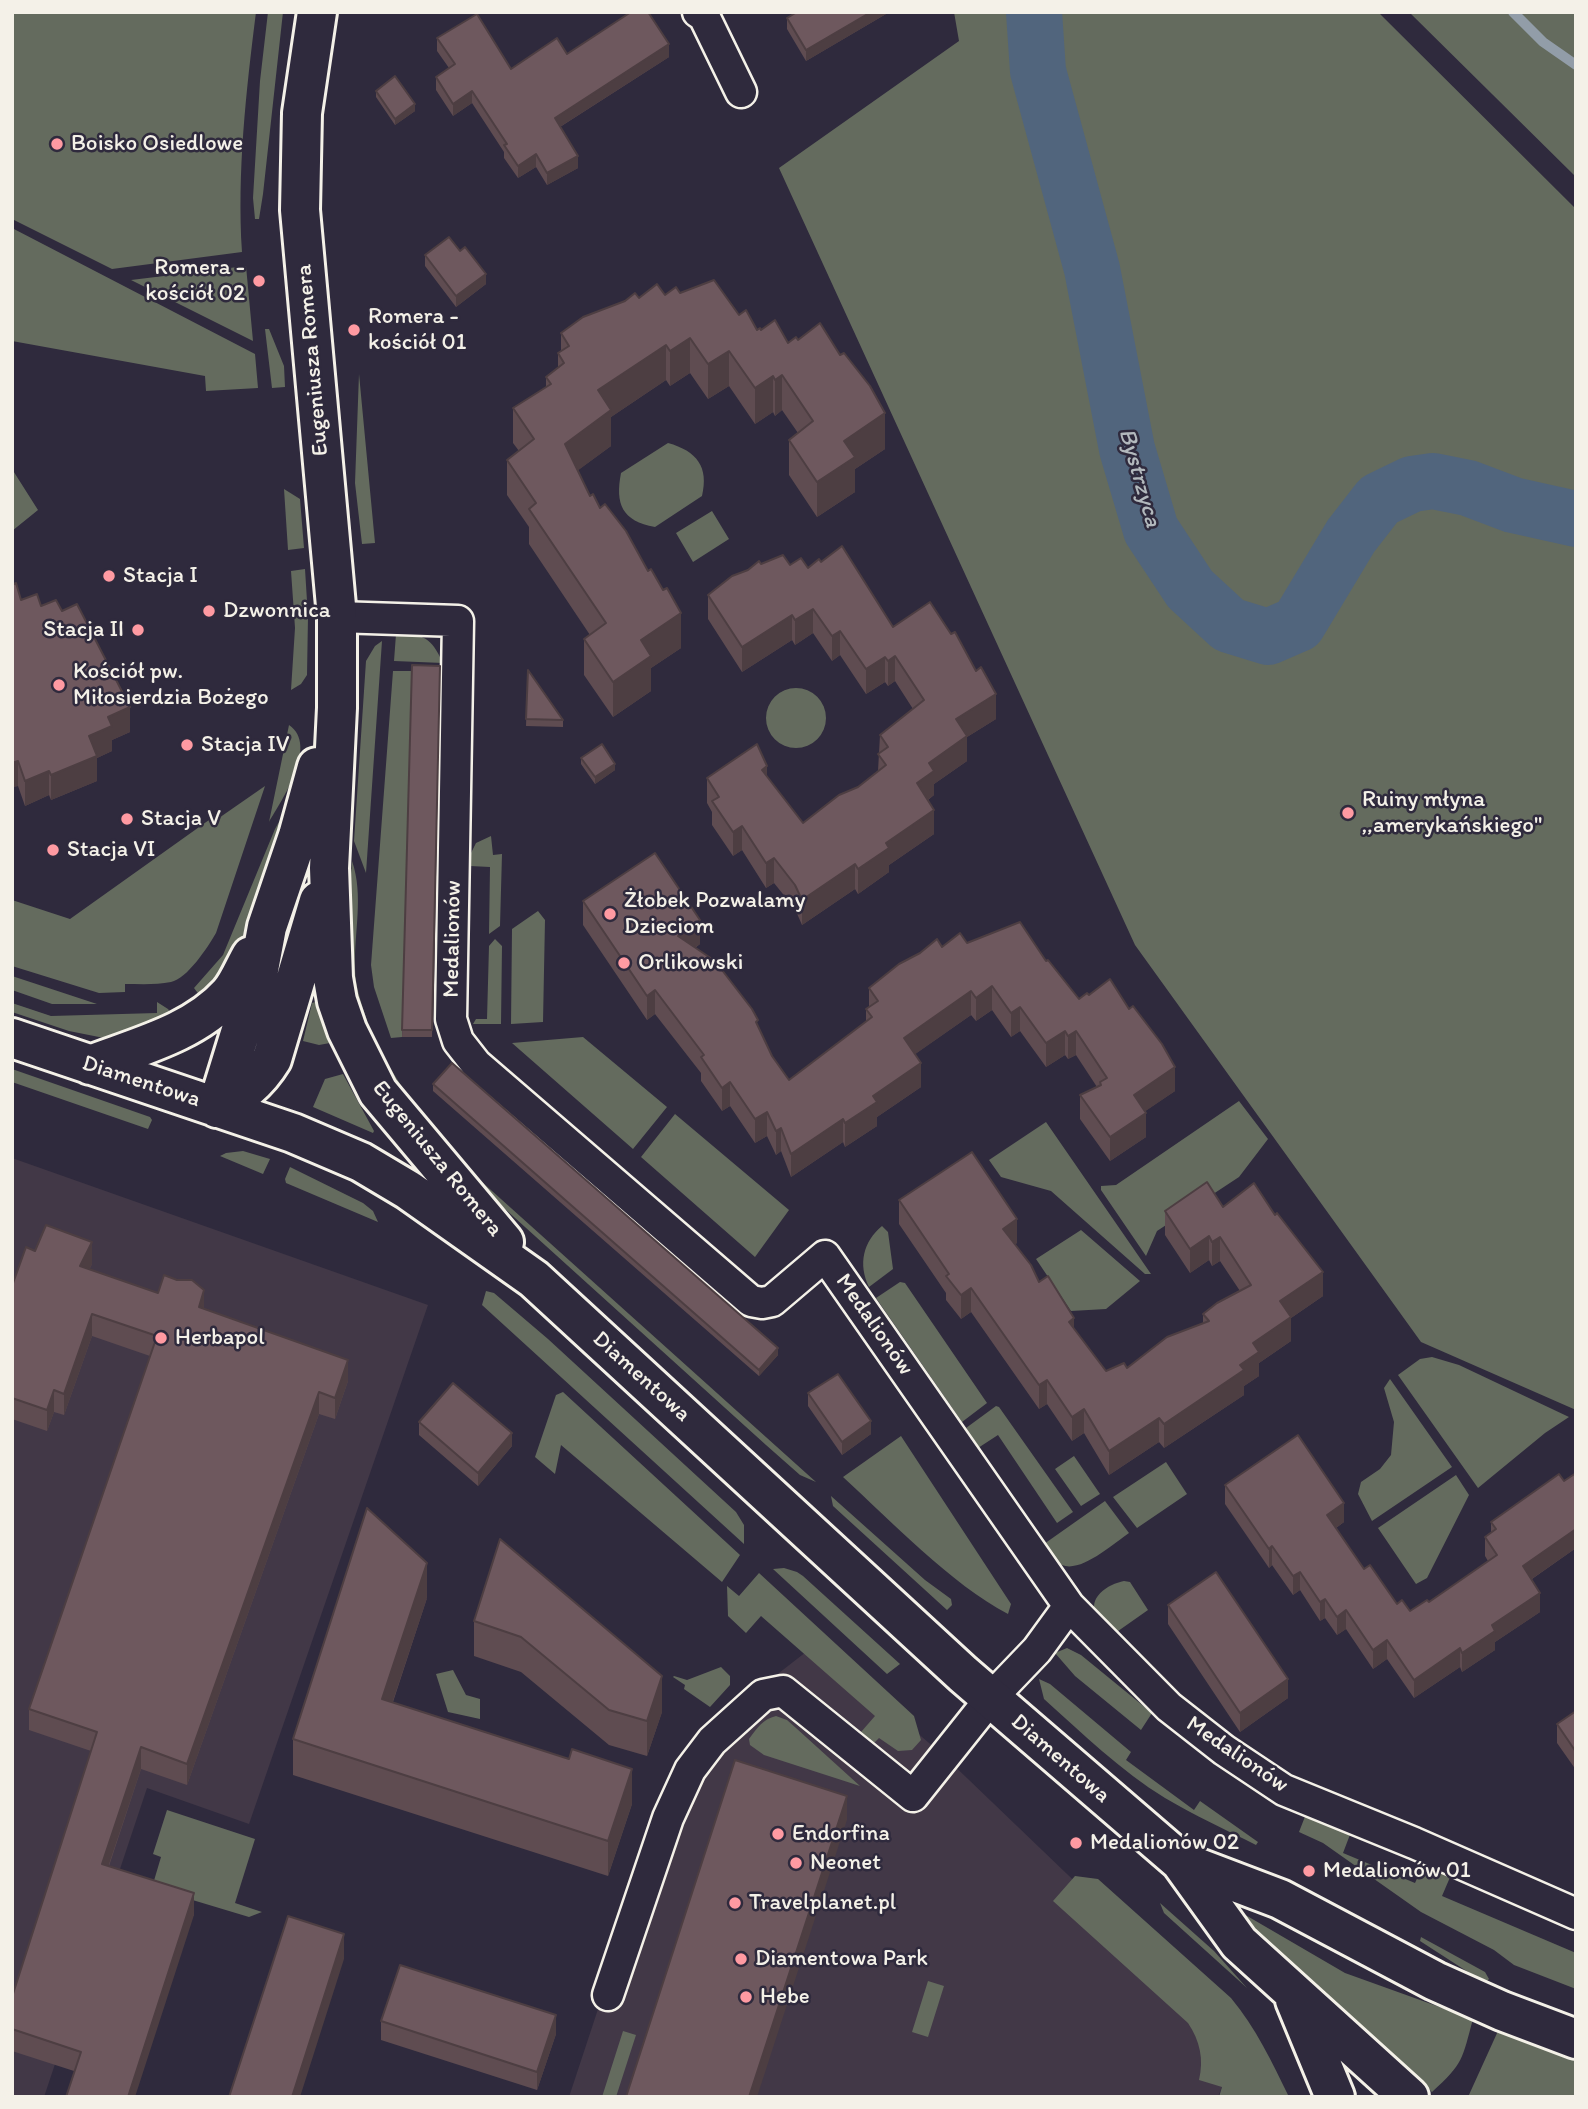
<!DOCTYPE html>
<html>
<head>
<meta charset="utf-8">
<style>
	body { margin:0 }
	#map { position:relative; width:1588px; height:2109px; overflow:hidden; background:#2f2a3d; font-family:Itim,sans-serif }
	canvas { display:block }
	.frame { position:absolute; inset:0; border:14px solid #f4f1e8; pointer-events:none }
</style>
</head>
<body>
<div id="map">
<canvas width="1588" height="2109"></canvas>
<div class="frame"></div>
</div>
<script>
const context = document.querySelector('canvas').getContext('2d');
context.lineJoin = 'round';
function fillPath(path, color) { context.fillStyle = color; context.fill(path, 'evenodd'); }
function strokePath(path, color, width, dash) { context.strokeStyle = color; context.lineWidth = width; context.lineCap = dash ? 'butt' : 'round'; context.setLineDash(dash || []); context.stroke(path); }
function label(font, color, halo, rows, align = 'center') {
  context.font = font + ' Itim,sans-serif'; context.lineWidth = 5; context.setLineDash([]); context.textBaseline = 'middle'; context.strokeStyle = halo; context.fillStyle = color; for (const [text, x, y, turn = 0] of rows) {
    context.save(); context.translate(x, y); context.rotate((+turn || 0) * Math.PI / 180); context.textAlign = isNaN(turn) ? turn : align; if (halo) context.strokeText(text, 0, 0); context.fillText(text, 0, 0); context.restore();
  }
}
const built = new Path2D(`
	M12 1158 428 1305 249 1824 147 1788 44 2097H12Z
	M815 1645 943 1755 1240 2040 1218 2097H569L661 1818 757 1690Z`);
const green = new Path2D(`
	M12 12H256C246 92 237 172 242 252L112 269 12 219Z
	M268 12H283L263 194 259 219H255L253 198 260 81Z
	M954 12H1378L1576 209V1410L1421 1342 1135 945 779 168 959 41Z
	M1409 12H1576V177Z
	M12 228 255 354 258 388 206 391 205 376 12 341Z
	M246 266 253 341 131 280Z
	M265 329H269L284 366 285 387 272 388Z
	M359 374 375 543 362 544 355 483Z
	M668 443C697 451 709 467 702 496L655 527C622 521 615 504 621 473Z
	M12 469 38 510 12 531Z
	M284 489 300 499 304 548 288 550Z
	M712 511 729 539 693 562 676 533Z
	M305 569 308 617 307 675 301 684 291 690 295 628 291 571Z
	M396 634C424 634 431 637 443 663L394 661Z
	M382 641 366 873 354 841 366 661 375 646Z
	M393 671H412L402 1037 391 1038 374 987 371 965Z
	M766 718a30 30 0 1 1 60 0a30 30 0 1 1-60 0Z
	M289 725C319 745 282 800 269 822Z
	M265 786 216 933C208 947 187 979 171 982 157 985 140 984 125 984V992L99 993 12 966V900L70 919 216 815V820Z
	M285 811 276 845 243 936 233 959 203 1000 194 988 223 955 275 829Z
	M491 836 493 855 502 854 500 926 489 934 490 867 470 866V855L476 843Z
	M352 861C364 896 354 932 355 968 355 988 363 1008 369 1026L360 1030 345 945Z
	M538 911 545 920 543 1022 511 1024 512 929Z
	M495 939 502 946 501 1024H473L476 1019H487L489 946Z
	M12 976 97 1004H52L12 990Z
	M157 1002 168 1009 174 1017 117 1038H104L69 1031 12 1012V1003L51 1016 157 1013Z
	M315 1002 330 1043 319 1045 303 1041 312 1003Z
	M583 1037 667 1107 633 1149 512 1043Z
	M377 1058 387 1063 417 1111 462 1164 816 1482 800 1475 766 1445 431 1142Z
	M12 1069 150 1117 152 1120 148 1129 12 1082Z
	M343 1074 374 1131 373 1133 313 1107 325 1079Z
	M1239 1101 1268 1139 1239 1177 1157 1231 1146 1256 1101 1190V1186L1116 1185Z
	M675 1114 789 1210 755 1257 641 1157Z
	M1046 1122 1151 1274H1145L1051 1191 1001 1177 989 1160Z
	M243 1151 270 1159 263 1174 220 1156 226 1153Z
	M290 1167 363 1203 373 1211 378 1222 286 1183 285 1179Z
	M882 1226 888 1232 893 1269 869 1287C858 1264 863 1242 882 1226Z
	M1081 1230 1140 1281 1106 1309 1071 1311 1036 1259Z
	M900 1282 905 1283 987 1403 962 1422 876 1298Z
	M486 1291 494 1293 548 1339 736 1512 744 1525V1544L482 1305Z
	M1432 1357 1459 1365 1569 1417 1545 1433 1478 1488 1398 1375 1420 1359Z
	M1390 1379 1452 1467 1372 1521 1358 1494 1361 1482 1380 1469 1391 1455 1394 1422 1384 1388Z
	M563 1392 740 1555 722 1582 561 1445 555 1474 535 1457 556 1395Z
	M996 1406 999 1407 1073 1512 1057 1523 998 1435 978 1448 966 1428Z
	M901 1436 1011 1604 1008 1614C951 1584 891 1521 843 1477Z
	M1074 1456 1100 1494 1081 1506 1055 1469Z
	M1166 1462 1187 1494 1137 1528 1113 1497Z
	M1456 1475 1469 1495 1427 1578 1416 1584 1378 1528Z
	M831 1496 925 1580 951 1599 952 1605 947 1610 833 1506Z
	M1105 1501 1129 1533C1113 1544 1081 1573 1062 1565 1054 1561 1049 1551 1044 1544Z
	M784 1568 797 1572 803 1576 900 1664 887 1674 773 1569Z
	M759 1573 914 1716 921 1740 912 1750 898 1751 879 1738 873 1744 861 1732 875 1716 761 1616 746 1633 728 1616 727 1586 739 1596Z
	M1124 1581 1130 1582 1148 1610 1111 1636C1107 1630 1101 1624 1097 1617 1086 1598 1108 1584 1124 1581Z
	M1067 1648 1081 1655 1152 1713 1141 1730 1075 1676 1055 1653Z
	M721 1667 730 1676V1685L710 1707 684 1689 685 1685 673 1677 674 1676 687 1680Z
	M453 1670 466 1695 480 1699V1719L448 1712 436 1674Z
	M1039 1679 1050 1684 1131 1752 1126 1760 1194 1810 1200 1801 1258 1842 1256 1845C1226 1830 1194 1815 1165 1798 1121 1771 1082 1733 1044 1699Z
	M776 1716 787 1720 796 1728 860 1786 764 1755 750 1745 749 1739C757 1728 763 1719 776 1716Z
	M167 1810 255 1839 235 1903 262 1912 249 1917 156 1889 153 1884 161 1857 153 1854Z
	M1306 1814 1351 1832 1343 1853 1415 1883 1424 1863 1451 1875 1442 1896 1576 1953V1989L1514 1965 1494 1950 1421 1912 1323 1843 1299 1832Z
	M1075 1876 1098 1879 1231 1998C1256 2028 1272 2062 1289 2097H1219L1222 2087 1199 2080C1204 2059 1200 2041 1188 2023L1053 1901Z
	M1218 1899 1345 1973 1473 2019C1462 2059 1464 2063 1432 2092Z
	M1160 1903 1214 1951 1247 1988 1164 1913Z
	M1421 1937 1485 1972 1489 1979 1485 1983 1420 1941Z
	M928 1981 944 1986 928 2037 912 2032Z
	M623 2031 636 2035 616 2097H602Z
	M1498 2031 1576 2057V2097H1468Z`);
const stream = new Path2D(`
	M1513 12 1543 42 1576 65`);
const river = new Path2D(`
	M1034 12 1038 71 1092 269 1127 449 1151 530 1190 589 1229 625 1268 637 1298 624 1351 536 1379 500 1412 484 1433 481 1468 488 1513 505 1576 519`);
const street = new Path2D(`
	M698 12 704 16 741 92
	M337 617 458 621 451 1019 458 1041 476 1064 751 1301 762 1303 772 1301 825 1256 1069 1606 1169 1707 1224 1750 1284 1790 1414 1843 1576 1914
	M608 1995 668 1818 690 1770 712 1741 763 1695 783 1691 913 1796 991 1698 1037 1650 1069 1606`);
const secondary = new Path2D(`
	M317 12 302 113 300 210 337 617V708L329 868 333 978 337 1001 347 1030 378 1092 504 1242
	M12 1038 293 1133 361 1162 408 1190 534 1279 963 1674 1180 1861 1239 1943 1409 2097
	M90 1065C137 1047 194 1033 229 994 238 984 244 968 251 956
	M217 1108 258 975 267 927 298 836 317 767
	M217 1108C241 1095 258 1082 272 1059L319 901
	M1180 1861 1280 1899 1435 1981 1502 2011 1576 2039
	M1295 2000 1335 2097`);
const wall = new Path2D(`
	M886 12V14L806 61 787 29V18Z
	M437 38 511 69 567 54 669 57 560 127 578 168 547 185 536 167 518 178 504 158V152L472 103 453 116 436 90V77L449 68 437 51Z
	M376 91 415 111 395 125 376 97Z
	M425 255 486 284 456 307 425 266Z
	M680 293 739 315 757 330H761L788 343 885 449 855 469V492L817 517 789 475V440L798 433 782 410 775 416 773 412 755 424 729 386 708 399 690 373 670 386 666 380 611 417V446L578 470 590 496 681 648 651 668V691L613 717 584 675V639L590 635 529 544V527L507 495V460L519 451 513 443V408L546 387V377L558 368V353L561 351V333L639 298Z
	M821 562 996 719 967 737V761L934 784V795L928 800 934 834 889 865V872L858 894 855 889 802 925 795 909 774 883 766 888 742 850 733 856 712 825V812L707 803V778L767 777 803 823 858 787 878 771 880 735 913 709 895 681 888 686 885 682 866 694 840 655 832 661 813 633 795 645 792 640 742 672 708 619V595L748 570 761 564 790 565 808 568Z
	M12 585 21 600 62 611 130 732 112 740V751L97 758V781L51 800 49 795 25 806 18 786 12 787Z
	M412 665 440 666 432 1037H402Z
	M528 670 563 720V727L526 726Z
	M581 758 615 770 595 784 581 764Z
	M583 901 700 944 695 948 758 1026 772 1056 789 1080 866 1022V1009L869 1007V988L942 947 967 943 1046 961 1079 999 1175 1091 1145 1111 1146 1137 1110 1161 1080 1119V1095L1097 1087 1076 1055 1068 1059 1065 1055 1046 1067 1020 1031 1011 1037 992 1010 976 1021 971 1015 915 1054 921 1087 877 1117V1126L845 1147 843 1142 791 1177 781 1151 776 1155 767 1136 755 1143 730 1106 722 1111 701 1081V1073L655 1014 647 1020 583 925Z
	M433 1084 778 1355 759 1376 433 1091Z
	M899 1200 1017 1243 1015 1244 1039 1282 1106 1371 1127 1368 1203 1323V1314L1240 1291 1220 1261 1212 1266 1209 1260 1190 1273 1165 1235V1211L1223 1207 1323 1296 1291 1318V1341L1259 1363V1376L1244 1386V1395L1164 1448 1159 1442 1109 1475 1084 1433 1072 1441 1047 1404 1039 1409 971 1312 961 1319 946 1300V1293L899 1224Z
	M35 1251 92 1264 89 1270 204 1310 348 1381 335 1419 319 1414 187 1785 141 1769 109 1866 194 1915 74 2071 12 2051V1997L91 1751 29 1730V1709L150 1356 92 1336 64 1415 54 1412 47 1431 12 1419V1286Z
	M808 1393 871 1434 842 1455 808 1406Z
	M419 1422 512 1446 478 1486 419 1435Z
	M1576 1473V1548L1532 1579 1540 1612 1495 1642V1650L1462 1672 1460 1667 1414 1698 1387 1659 1373 1669 1346 1629 1337 1635 1325 1618 1320 1621 1300 1590 1293 1595 1272 1565 1269 1568 1225 1504V1485L1344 1522 1336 1528 1364 1569 1397 1604 1410 1611 1429 1602 1488 1561 1485 1556V1537L1491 1532V1522L1564 1481Z
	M500 1539 662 1712 647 1756 609 1745 521 1672 474 1656V1621Z
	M427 1598 393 1702 632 1804 608 1876 293 1775V1739Z
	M1168 1605 1288 1698 1240 1732 1168 1624Z
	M1576 1711V1770L1557 1743V1724Z
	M381 2021 556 2034 537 2090 381 2040Z`);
const shadedWall = new Path2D(`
	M871 12H886V14L806 61V50Z
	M669 44V57L555 130V118Z
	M472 91V103L453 116V104Z
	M415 104V111L395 125V119Z
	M536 154V167L518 178V166Z
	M578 156V168L547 185V173Z
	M486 274V284L456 307V296Z
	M690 338V373L670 386V351Z
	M666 345V380L611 417V446L565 480V444L598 390Z
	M729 351V386L708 399V364Z
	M782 375V410L775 416V380Z
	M773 376V412L755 424V388Z
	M885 413V449L855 469V492L817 517V482L844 441Z
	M813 609V633L795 645V620Z
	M681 613V648L651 668V691L613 717V682L641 640Z
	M792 615V640L742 672V647Z
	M840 631V655L832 661V636Z
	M895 656V681L888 686V661Z
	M885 657V682L866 694V669Z
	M996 694V719L967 737V761L934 784V795L917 808V783L956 719Z
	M130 707V732L112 740V751L97 758V781L51 800V775L108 717Z
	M18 761V786L12 787V763Z
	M615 764V770L595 784V777Z
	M767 766V790L762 770Z
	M49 771V795L25 806V781Z
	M934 810V834L889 865V872L858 894V869L886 843Z
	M742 826V850L733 856V832Z
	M774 858V883L766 888V863Z
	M855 864V889L802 925V900Z
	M700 920V944L678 959V936Z
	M992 986V1010L976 1021V998Z
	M655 990V1014L647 1020V996Z
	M971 991V1015L904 1062V1038Z
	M1020 1007V1031L1011 1037V1013Z
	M1065 1031V1055L1046 1067V1043Z
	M1076 1031V1055L1068 1059V1036Z
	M921 1063V1087L877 1117V1126L845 1147V1123L873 1096Z
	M1175 1067V1091L1134 1119V1095Z
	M730 1082V1106L722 1111V1088Z
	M767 1112V1136L755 1143V1119Z
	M1146 1113V1137L1110 1161V1137Z
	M843 1119V1142L791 1177V1154Z
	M781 1128V1151L776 1155V1131Z
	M1017 1219V1243L1003 1253V1229Z
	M1209 1236V1260L1190 1273V1249Z
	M1220 1237V1261L1212 1266V1242Z
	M92 1242V1264L80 1288V1266Z
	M1323 1272V1296L1291 1318V1341L1259 1363V1376L1244 1386V1395L1164 1448V1424L1240 1365 1280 1301Z
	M971 1288V1312L961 1319V1295Z
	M204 1290V1312L199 1307Z
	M92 1314V1336L64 1415V1394Z
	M1074 1318V1342L1069 1322Z
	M778 1348V1355L759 1376V1370Z
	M348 1360V1381L335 1419V1398Z
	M1047 1380V1404L1039 1409V1385Z
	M54 1390V1412L47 1431V1410Z
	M319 1392V1414L187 1785V1764Z
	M1084 1409V1433L1072 1441V1417Z
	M1159 1418V1442L1109 1475V1451Z
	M871 1421V1434L842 1455V1442Z
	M512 1433V1446L478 1486V1473Z
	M1344 1503V1522L1327 1534V1515Z
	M1576 1529V1548L1523 1585V1566Z
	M1272 1546V1565L1269 1568V1549Z
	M427 1563V1598L382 1734V1699Z
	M1300 1572V1590L1293 1595V1576Z
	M1540 1593V1612L1495 1642V1650L1462 1672V1653L1492 1625Z
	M1325 1599V1618L1320 1621V1602Z
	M1346 1610V1629L1337 1635V1617Z
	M1387 1640V1659L1373 1669V1650Z
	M1460 1648V1667L1414 1698V1680Z
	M662 1676V1712L647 1756V1721Z
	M1288 1679V1698L1240 1732V1713Z
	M141 1747V1769L102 1885V1864Z
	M632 1769V1804L608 1876V1841Z
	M847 1796V1820L757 2097H749Z
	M194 1893V1915L135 2097H128Z
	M344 1934V1959L300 2097H292Z
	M556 2015V2034L537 2090V2072Z`);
const building = new Path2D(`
	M631 12H648L669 44 555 118 578 156 547 173 536 154 518 166 504 145 507 144 472 91 453 104 436 77 455 64 437 38 477 14 511 69 557 38 567 54Z
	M797 12H871L806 50 787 18Z
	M395 76 415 104 395 119 376 91Z
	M449 237 460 251 465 247 486 274 456 296 425 255Z
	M714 280 739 315 746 310 757 330 760 328 761 330 775 320 788 343 796 337 798 340 820 323 840 355 844 353 870 386 885 413 844 441 855 457 817 482 789 440 813 421 782 375 775 380 773 376 755 388 729 351 708 364 690 338 670 351 666 345 598 390 611 410 565 444 590 496 593 494 600 508 605 504 626 531 648 571 651 569 663 590 667 588 681 613 641 640 651 656 613 682 584 639 606 623 529 509 536 503 507 460 534 439 513 408 551 384 546 377 564 363 558 353 569 346 561 333 583 317 625 301 635 293 639 298 657 284 665 295 676 287 680 293Z
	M842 546 893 627 930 602 951 634 955 632 976 671 981 667 996 694 956 719 967 736 929 763 934 771 917 783 934 810 886 843 889 848 858 869 855 864 802 900 795 885 774 858 766 863 742 826 733 832 712 801 719 797 707 778 757 744 767 766 762 770 803 823 839 795 858 787 886 765 878 754 888 747 880 735 924 700 895 656 888 661 885 657 866 669 840 631 832 636 813 609 795 620 792 615 742 647 708 595 732 576 748 570 759 561 761 564 783 555 790 565 801 558 808 568 819 559 821 562Z
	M16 583 21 600 37 594 41 606 56 600 62 611 77 604 130 707 108 717 112 726 89 736 97 756 51 775 49 771 25 781 18 761 12 763V585Z
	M412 665 440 666 432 1030H402Z
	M528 670 563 720 526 719Z
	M602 744 615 764 595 777 581 758Z
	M655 853 700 920 678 936 715 961 752 1009 758 1020 756 1022 772 1056 789 1080 872 1017 866 1009 878 1001 869 988 899 964 920 953 937 939 942 947 960 933 967 943 1020 922 1046 961 1048 960 1079 999 1087 993 1089 995 1110 979 1129 1009 1133 1006 1162 1044 1175 1067 1134 1095 1146 1113 1110 1137 1080 1095 1101 1085 1100 1082 1107 1078 1076 1031 1068 1036 1065 1031 1046 1043 1020 1007 1011 1013 992 986 976 998 971 991 904 1038 921 1063 873 1096 877 1102 845 1123 843 1119 791 1154 781 1128 776 1131 767 1112 755 1119 730 1082 722 1088 701 1057 704 1055 655 990 647 996 583 901Z
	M452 1063 778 1348 759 1370 433 1084Z
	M972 1152 1017 1219 1003 1229 1031 1265 1039 1282 1048 1276 1074 1318 1069 1322 1106 1371 1124 1363 1127 1368 1167 1337 1209 1321 1203 1314 1217 1303 1251 1285 1220 1237 1212 1242 1209 1236 1190 1249 1165 1211 1207 1182 1223 1207 1254 1183 1275 1215 1277 1213 1323 1272 1280 1301 1291 1317 1253 1343 1259 1352 1240 1365 1244 1370 1164 1424 1159 1418 1109 1451 1084 1409 1072 1417 1047 1380 1039 1385 971 1288 961 1295 946 1276 949 1274 899 1200Z
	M46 1225 92 1242 80 1266 158 1293 164 1275 177 1280H192L204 1290 199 1307 348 1360 335 1398 319 1392 187 1764 141 1747 102 1864 194 1893 128 2097H66L81 2052 12 2029V1997L97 1732 29 1709 157 1336 92 1314 64 1394 54 1390 47 1410 12 1398V1286L26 1247 35 1251Z
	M838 1374 871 1421 842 1442 808 1393Z
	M453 1383 512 1433 478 1473 419 1422Z
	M1298 1435 1344 1503 1327 1515 1364 1569 1370 1565 1397 1604 1402 1600 1410 1611 1427 1600 1429 1602 1497 1555 1485 1537 1496 1529 1491 1522 1559 1474 1564 1481 1576 1473V1529L1523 1566 1540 1593 1492 1625 1495 1631 1462 1653 1460 1648 1414 1680 1387 1640 1373 1650 1346 1610 1337 1617 1325 1599 1320 1602 1300 1572 1293 1576 1272 1546 1269 1549 1225 1485Z
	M367 1508 427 1563 382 1699 569 1759 572 1749 632 1769 608 1841 293 1739Z
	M500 1539 662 1676 647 1721 609 1710 521 1637 474 1621Z
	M1216 1572 1288 1679 1240 1713 1168 1605Z
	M1576 1711V1752L1557 1724Z
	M735 1760 847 1796 749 2097H626Z
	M288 1916 344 1934 292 2097H229Z
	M400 1965 556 2015 537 2072 381 2021Z`);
const markers = [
	[57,144,7,"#ff9aa2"],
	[259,281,7,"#ff9aa2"],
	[354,330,7,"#ff9aa2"],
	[109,576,7,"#ff9aa2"],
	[209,611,7,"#ff9aa2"],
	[138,630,7,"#ff9aa2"],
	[59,685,7,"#ff9aa2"],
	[187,745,7,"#ff9aa2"],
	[1348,813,7,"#ff9aa2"],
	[127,819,7,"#ff9aa2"],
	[53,850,7,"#ff9aa2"],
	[610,914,7,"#ff9aa2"],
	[624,963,7,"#ff9aa2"],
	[161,1338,7,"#ff9aa2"],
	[778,1834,7,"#ff9aa2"],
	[1076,1843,7,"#ff9aa2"],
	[796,1863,7,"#ff9aa2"],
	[1309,1871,7,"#ff9aa2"],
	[735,1903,7,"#ff9aa2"],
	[741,1959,7,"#ff9aa2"],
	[746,1997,7,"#ff9aa2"]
];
const poiNames = [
	["Boisko Osiedlowe",71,144],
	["Romera -",245,268,"right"],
	["kościół 02",245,294,"right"],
	["Romera -",368,317],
	["kościół 01",368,343],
	["Stacja I",123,576],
	["Dzwonnica",223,611],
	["Stacja II",124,630,"right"],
	["Kościół pw.",73,672],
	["Miłosierdzia Bożego",73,698],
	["Stacja IV",201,745],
	["Ruiny młyna",1362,800],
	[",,amerykańskiego\"",1362,826],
	["Stacja V",141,819],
	["Stacja VI",67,850],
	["Żłobek Pozwalamy",624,901],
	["Dzieciom",624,927],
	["Orlikowski",638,963],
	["Herbapol",175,1338],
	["Endorfina",792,1834],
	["Medalionów 02",1090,1843],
	["Neonet",810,1863],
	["Medalionów 01",1323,1871],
	["Travelplanet.pl",749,1903],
	["Diamentowa Park",755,1959],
	["Hebe",760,1997]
];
const streetNames = [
	["Eugeniusza Romera",313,360,-95],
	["Medalionów",453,939,-89],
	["Diamentowa",141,1082,18],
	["Eugeniusza Romera",437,1159,51],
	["Medalionów",874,1325,55],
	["Diamentowa",641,1377,42],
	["Medalionów",1237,1755,34],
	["Diamentowa",1060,1759,41]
];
const waterNames = [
	["Bystrzyca",1139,478,74]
];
fillPath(built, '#423847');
fillPath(green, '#646b5e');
strokePath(stream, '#929da8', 10);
strokePath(river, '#51657d', 56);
strokePath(street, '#f4f1e8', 35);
strokePath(secondary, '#f4f1e8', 44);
strokePath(street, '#2f2a3d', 30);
strokePath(secondary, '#2f2a3d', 38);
fillPath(wall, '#5f4c51');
fillPath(shadedWall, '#4d3e42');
fillPath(building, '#6e585e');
strokePath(building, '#4d3e42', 2);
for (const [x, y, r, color] of markers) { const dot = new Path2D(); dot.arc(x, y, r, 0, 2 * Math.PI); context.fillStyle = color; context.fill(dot); strokePath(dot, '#2f2a3d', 2.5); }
label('23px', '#f4f1e8', '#2f2a3d', poiNames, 'left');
label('23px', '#f4f1e8', '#2f2a3d', streetNames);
label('italic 24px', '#b3b9bd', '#2f2a3d', waterNames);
</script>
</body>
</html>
